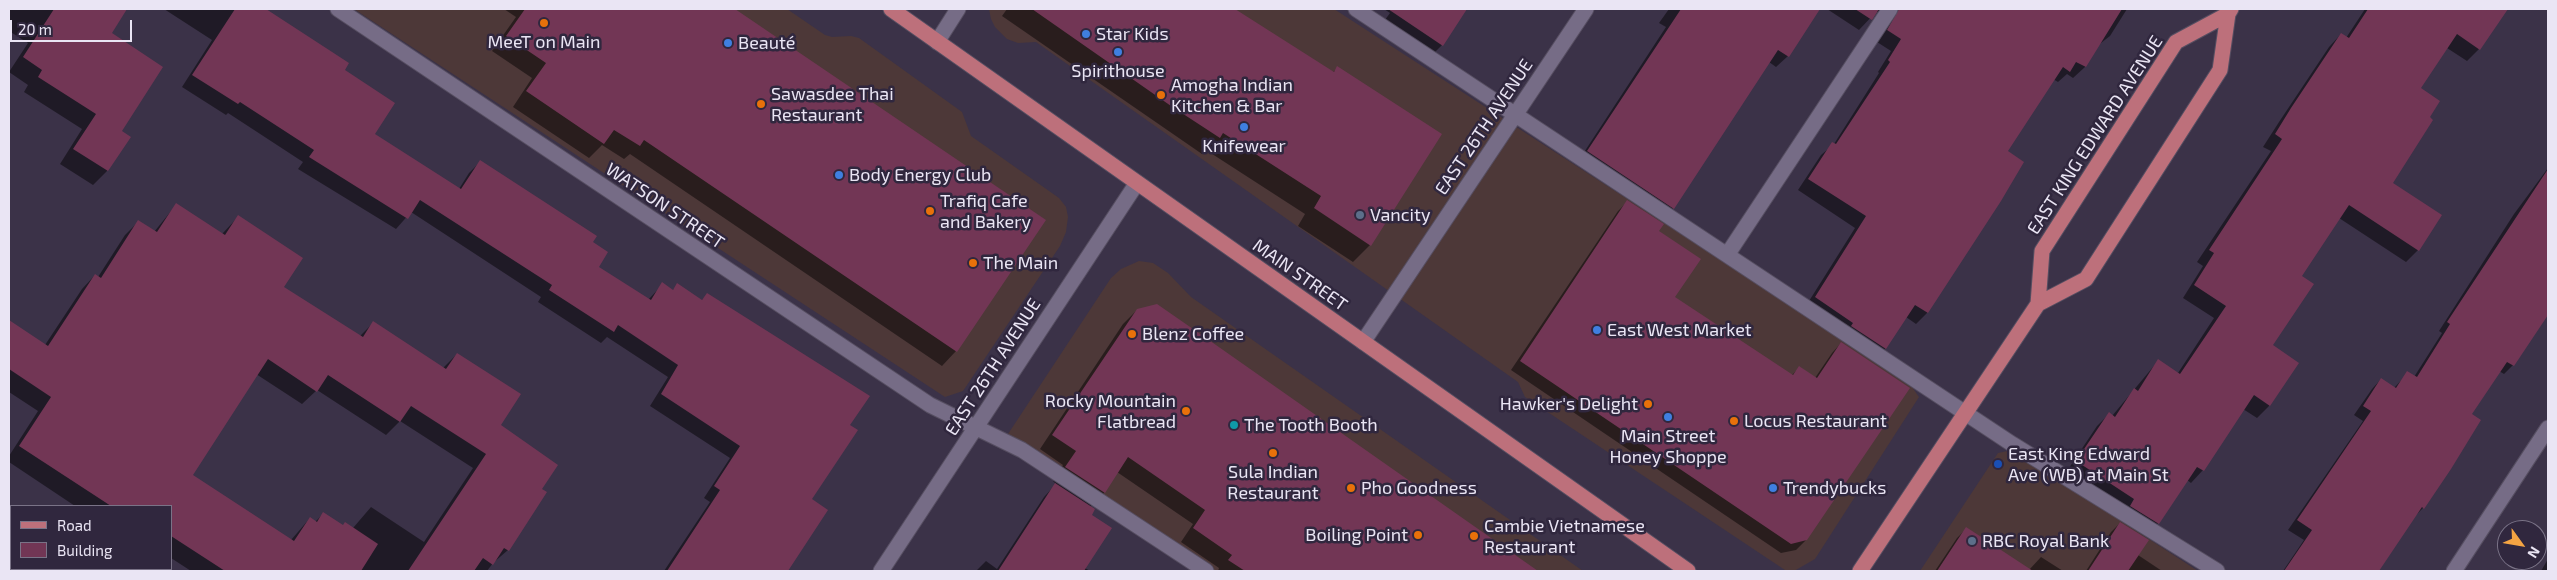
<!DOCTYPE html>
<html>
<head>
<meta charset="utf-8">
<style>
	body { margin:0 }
	#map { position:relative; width:2557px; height:580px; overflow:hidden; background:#3b3248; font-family:"Exo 2",sans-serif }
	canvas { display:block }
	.frame { position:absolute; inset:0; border:10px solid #eae5f4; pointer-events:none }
	.legend { position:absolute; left:10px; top:505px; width:162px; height:65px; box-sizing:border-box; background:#30273e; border:1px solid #7a7387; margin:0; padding:6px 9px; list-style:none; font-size:15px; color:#eae5f4 }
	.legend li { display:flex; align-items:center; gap:10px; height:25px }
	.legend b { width:25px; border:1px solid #7a7387 }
	.north { position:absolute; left:2497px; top:520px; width:50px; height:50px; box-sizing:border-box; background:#30273e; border:1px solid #7a7387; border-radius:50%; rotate:122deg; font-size:14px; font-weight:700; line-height:20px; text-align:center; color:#eae5f4 }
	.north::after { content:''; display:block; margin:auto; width:18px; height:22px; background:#f4a443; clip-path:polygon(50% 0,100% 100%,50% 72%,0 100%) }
	.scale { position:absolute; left:10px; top:20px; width:122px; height:22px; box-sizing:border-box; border:2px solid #eae5f4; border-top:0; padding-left:6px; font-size:15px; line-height:18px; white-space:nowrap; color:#eae5f4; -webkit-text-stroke:4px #30273e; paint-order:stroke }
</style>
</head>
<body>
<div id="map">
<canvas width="2557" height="580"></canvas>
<div class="frame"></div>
<ul class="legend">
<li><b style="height:6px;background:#bd707b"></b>Road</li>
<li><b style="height:14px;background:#723655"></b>Building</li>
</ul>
<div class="north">N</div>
<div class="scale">20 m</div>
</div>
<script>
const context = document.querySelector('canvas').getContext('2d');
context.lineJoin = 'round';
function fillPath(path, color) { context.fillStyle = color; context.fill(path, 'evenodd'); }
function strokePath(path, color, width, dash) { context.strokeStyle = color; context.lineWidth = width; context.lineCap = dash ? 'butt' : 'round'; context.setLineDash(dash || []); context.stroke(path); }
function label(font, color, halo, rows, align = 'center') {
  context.font = font + ' "Exo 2",sans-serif'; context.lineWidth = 5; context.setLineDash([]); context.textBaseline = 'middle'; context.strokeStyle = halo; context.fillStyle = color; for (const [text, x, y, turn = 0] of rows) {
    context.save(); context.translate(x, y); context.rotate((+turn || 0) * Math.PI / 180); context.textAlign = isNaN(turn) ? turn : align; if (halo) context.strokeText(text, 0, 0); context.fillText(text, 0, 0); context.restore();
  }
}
const commercial = new Path2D(`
	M354 9H787L825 35 832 37 851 36 859 38 962 112 971 136 1059 198 1066 207 1068 217 1066 232 1060 246 963 391 945 397Z
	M989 9H1334L1907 380 1919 397 1815 559 1794 571 1785 570 1525 397 1518 382 1036 42 1018 43 1007 39 995 27 991 19Z
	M1139 261 1153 263 1168 273 1191 297 1583 571H1210L1006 437 1111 278 1121 269Z
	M2012 450 2198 571H1920L1998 453Z`);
const shadow = new Path2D(`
	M9 9H99L118 21 110 34 120 131 129 137 107 171 93 185 60 164 82 129 24 92 28 85 9 72 28 43 9 31Z
	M164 9H263L348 63 343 70 374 134 459 189 469 173 480 162 591 242 597 267 648 300 663 284 672 291 678 285 701 301 707 295 849 426 811 500 793 555 783 571H664L710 502 704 498 730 458 650 406 668 377 607 337 601 343 538 302 541 297 411 212 396 229 298 169 303 162 228 113 226 115 182 87 212 40Z
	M504 9H733L1045 220 956 351 942 366 630 154 624 159 602 145 589 158 513 107 532 78 492 51 516 17Z
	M1007 9H1233L1332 73 1338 68 1370 245 1353 262 1298 226 1305 214 1206 150 1202 154 1002 16Z
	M1384 9H1466L1442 45 1430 57 1382 24 1390 13Z
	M1669 9H1818L1788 56 1776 67 1769 62 1673 208 1662 219 1577 163 1666 27 1659 23Z
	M1827 9H2127L2110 36 2097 46 2085 67 2073 78 2067 74 2058 82 2053 79 2007 151 2023 162 1927 313 1916 324 1906 317 1885 349 1874 360 1804 309 1855 228 1798 190 1821 155 1834 144 1879 73 1878 72 1891 51 1877 42 1883 12H1876L1859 30Z
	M2365 9H2506L2479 49 2467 61 2447 48 2419 89 2391 183 2418 250 2406 262 2339 218 2300 276 2271 346 2297 363 2269 406 2257 418 2243 409 2203 470 2191 483 2187 480 2158 523 2146 536 2065 474 2097 426 2109 414 2112 416 2158 361 2178 373 2214 318 2183 298 2203 266 2197 262 2271 151 2263 147 2279 122 2329 47 2341 34 2346 38Z
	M2548 168V314L2513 365 2504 374 2499 371 2470 414 2423 508 2414 517 2378 571H2283L2304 540 2288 530 2363 421 2354 415 2372 389 2381 379 2394 388 2408 373 2414 377 2442 333 2439 331 2514 214Z
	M1627 202 1657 232 1673 297 1791 376 1800 367 1815 378 1832 353 1841 343 1806 540 1796 550 1781 553 1511 370 1618 211Z
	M176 205 222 234 238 217 282 287 359 337 373 323 443 368 457 354 540 490 508 550 493 563 487 571H191L171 558V506H75L9 462V456L38 411 9 392V321L45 345 82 289 95 275 98 277 125 235 139 221 154 232ZM256 374 302 404 317 390 386 435 400 421 473 468 424 542 371 507 353 528 342 526 323 514 315 522 310 518 291 540 191 475Z
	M1157 305 1535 571H1218L1219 568 1181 542 1193 524 1117 472 1104 493 1090 507 1085 568 1090 571H976L986 561 997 569 1044 497 1056 484 1053 481 1063 465 1040 449 1123 324 1137 310Z
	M2120 523 2138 555 2162 571H2086L2111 532Z
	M1966 529 2029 570 2041 557 2063 571H1935L1957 538Z
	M2548 559V571H2541Z`);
const building = new Path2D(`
	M54 9H127L112 33 163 67 122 131 131 137 108 171 73 149 96 114 38 77 42 70 23 57Z
	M235 9H266L349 63 345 70 395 103 375 134 461 189 480 160 597 236 593 242 608 252 599 267 651 300 662 282 673 290 677 283 702 300 707 293 870 396 850 425 858 430 812 499 828 510 788 571H667L720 490 714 486 740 446 661 394 678 365 618 325 614 332 549 290 552 285 420 200 408 219 309 157 314 150 240 102 238 104 192 75Z
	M525 9H735L1046 220 957 352 644 140 640 146 614 130 604 144 526 91 546 63 506 36Z
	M1032 9H1235L1334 72 1337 66 1442 134 1371 246 1314 208 1321 196 1223 133 1220 138 1171 106Z
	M1388 9H1467L1443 46Z
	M1681 9H1820L1789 57 1778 50 1674 209 1587 151Z
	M1855 9H1879L1872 20Z
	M1899 9H2122L2086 67 2076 62 2070 72 2063 67 2008 151 2024 162 2001 201 1928 313 1915 305 1886 349 1851 326 1853 323 1815 297 1866 216 1808 179 1832 142 1836 144 1890 62 1888 60 1901 39 1887 30Z
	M2368 9H2508L2480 50 2457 34 2421 88 2440 101 2430 117 2433 120 2393 183 2442 215 2419 251 2349 205 2302 276 2314 284 2273 345 2299 363 2270 406 2254 395 2204 471 2197 467 2159 524 2130 506 2134 499 2076 461 2109 412 2115 417 2134 388 2138 391 2158 359 2180 374 2226 306 2194 285 2214 253 2209 250 2282 139 2275 134 2291 108 2341 33 2349 38Z
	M2548 169V315L2514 366 2507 362 2472 414 2481 420 2451 469 2424 509 2422 507 2379 571H2284L2312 530 2297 520 2371 411 2363 406 2381 378 2396 388 2407 371 2417 377 2450 324 2447 322Z
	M1627 200 1664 224 1659 231 1701 259 1675 297 1793 375 1799 366 1817 378 1841 342 1910 388 1807 540 1791 544 1520 361Z
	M176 203 225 235 238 215 303 258 284 287 363 337 373 321 446 369 457 353 521 394 501 425 558 465 542 489 547 492 509 551 504 548 493 565 483 558 474 571H408L486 454 411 406 400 422 328 375 317 392 268 359 193 475 294 541 310 517 317 522 323 512 343 525 345 522 378 544 361 571H225L171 536V506H111L19 446 51 397 9 369V320L48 346 95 274 101 278 138 220 157 232Z
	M1157 304 1206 338 1538 571H1245L1228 560 1232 555 1193 528 1205 510 1128 457 1105 493 1065 467 1076 451 1052 435 1137 309Z
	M1055 483 1095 509 1092 515 1112 528 1084 571H998Z
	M2120 522 2149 540 2128 571H2088Z
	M1966 527 2033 571H1937Z`);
const minor = new Path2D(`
	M338 9 930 405 1022 450 1206 571
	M1356 9 2012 444 2217 571
	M937 42 958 9
	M1727 255 1890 9
	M1363 342 1586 9
	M9 530 11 532
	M66 569 70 571
	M881 571 1137 183
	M2454 571 2548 428`);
const major = new Path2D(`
	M891 9 1688 571
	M2038 304 2086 279 2220 70 2228 14 2231 9
	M1860 571 2038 304 2042 251 2176 42 2228 14`);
const markers = [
	[544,23,5,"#e8710a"],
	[1086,34,5,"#3f7fe0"],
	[728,43,5,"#3f7fe0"],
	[1118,52,5,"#3f7fe0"],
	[1161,95,5,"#e8710a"],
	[761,104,5,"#e8710a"],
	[1244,127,5,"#3f7fe0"],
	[839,175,5,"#3f7fe0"],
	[930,211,5,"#e8710a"],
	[1360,215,5,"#5c6f8a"],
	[973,263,5,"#e8710a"],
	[1597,330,5,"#3f7fe0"],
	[1132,334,5,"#e8710a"],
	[1648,404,5,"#e8710a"],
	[1186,411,5,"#e8710a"],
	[1668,417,5,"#3f7fe0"],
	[1734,421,5,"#e8710a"],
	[1234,425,5,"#0f9aa8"],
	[1273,453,5,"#e8710a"],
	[1998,464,5,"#1a4fb4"],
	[1351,488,5,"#e8710a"],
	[1773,488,5,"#3f7fe0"],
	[1418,535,5,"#e8710a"],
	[1474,536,5,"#e8710a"],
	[1972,541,5,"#5c6f8a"]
];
const poiNames = [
	["Star Kids",1096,34],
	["MeeT on Main",544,42,"center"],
	["Beauté",738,43],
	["Spirithouse",1118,71,"center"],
	["Amogha Indian",1171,85],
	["Kitchen & Bar",1171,106],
	["Sawasdee Thai",771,94],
	["Restaurant",771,115],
	["Knifewear",1244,146,"center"],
	["Body Energy Club",849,175],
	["Trafiq Cafe",940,201],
	["and Bakery",940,222],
	["Vancity",1370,215],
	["The Main",983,263],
	["East West Market",1607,330],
	["Blenz Coffee",1142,334],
	["Rocky Mountain",1176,401,"right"],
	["Flatbread",1176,422,"right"],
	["Hawker's Delight",1638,404,"right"],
	["Locus Restaurant",1744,421],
	["The Tooth Booth",1244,425],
	["Main Street",1668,436,"center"],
	["Honey Shoppe",1668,457,"center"],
	["East King Edward",2008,454],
	["Ave (WB) at Main St",2008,475],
	["Sula Indian",1273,472,"center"],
	["Restaurant",1273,493,"center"],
	["Pho Goodness",1361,488],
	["Trendybucks",1783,488],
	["Cambie Vietnamese",1484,526],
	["Restaurant",1484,547],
	["Boiling Point",1408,535,"right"],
	["RBC Royal Bank",1982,541]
];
const streetNames = [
	["EAST 26TH AVENUE",1484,127,-56],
	["EAST KING EDWARD AVENUE",2095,135,-57],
	["WATSON STREET",665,206,34],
	["MAIN STREET",1300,275,35],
	["EAST 26TH AVENUE",993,367,-57]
];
fillPath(commercial, '#4d3838');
fillPath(shadow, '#0007');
fillPath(building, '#723655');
strokePath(minor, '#564e61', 17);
strokePath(major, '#564e61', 17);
strokePath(minor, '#766c86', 15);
strokePath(major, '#bd707b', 15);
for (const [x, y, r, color] of markers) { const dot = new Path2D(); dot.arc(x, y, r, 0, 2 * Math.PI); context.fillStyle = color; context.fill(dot); strokePath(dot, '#30273e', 2); }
label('18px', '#eae5f4', '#30273e', poiNames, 'left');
label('18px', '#eae5f4', '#30273e', streetNames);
</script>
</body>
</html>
